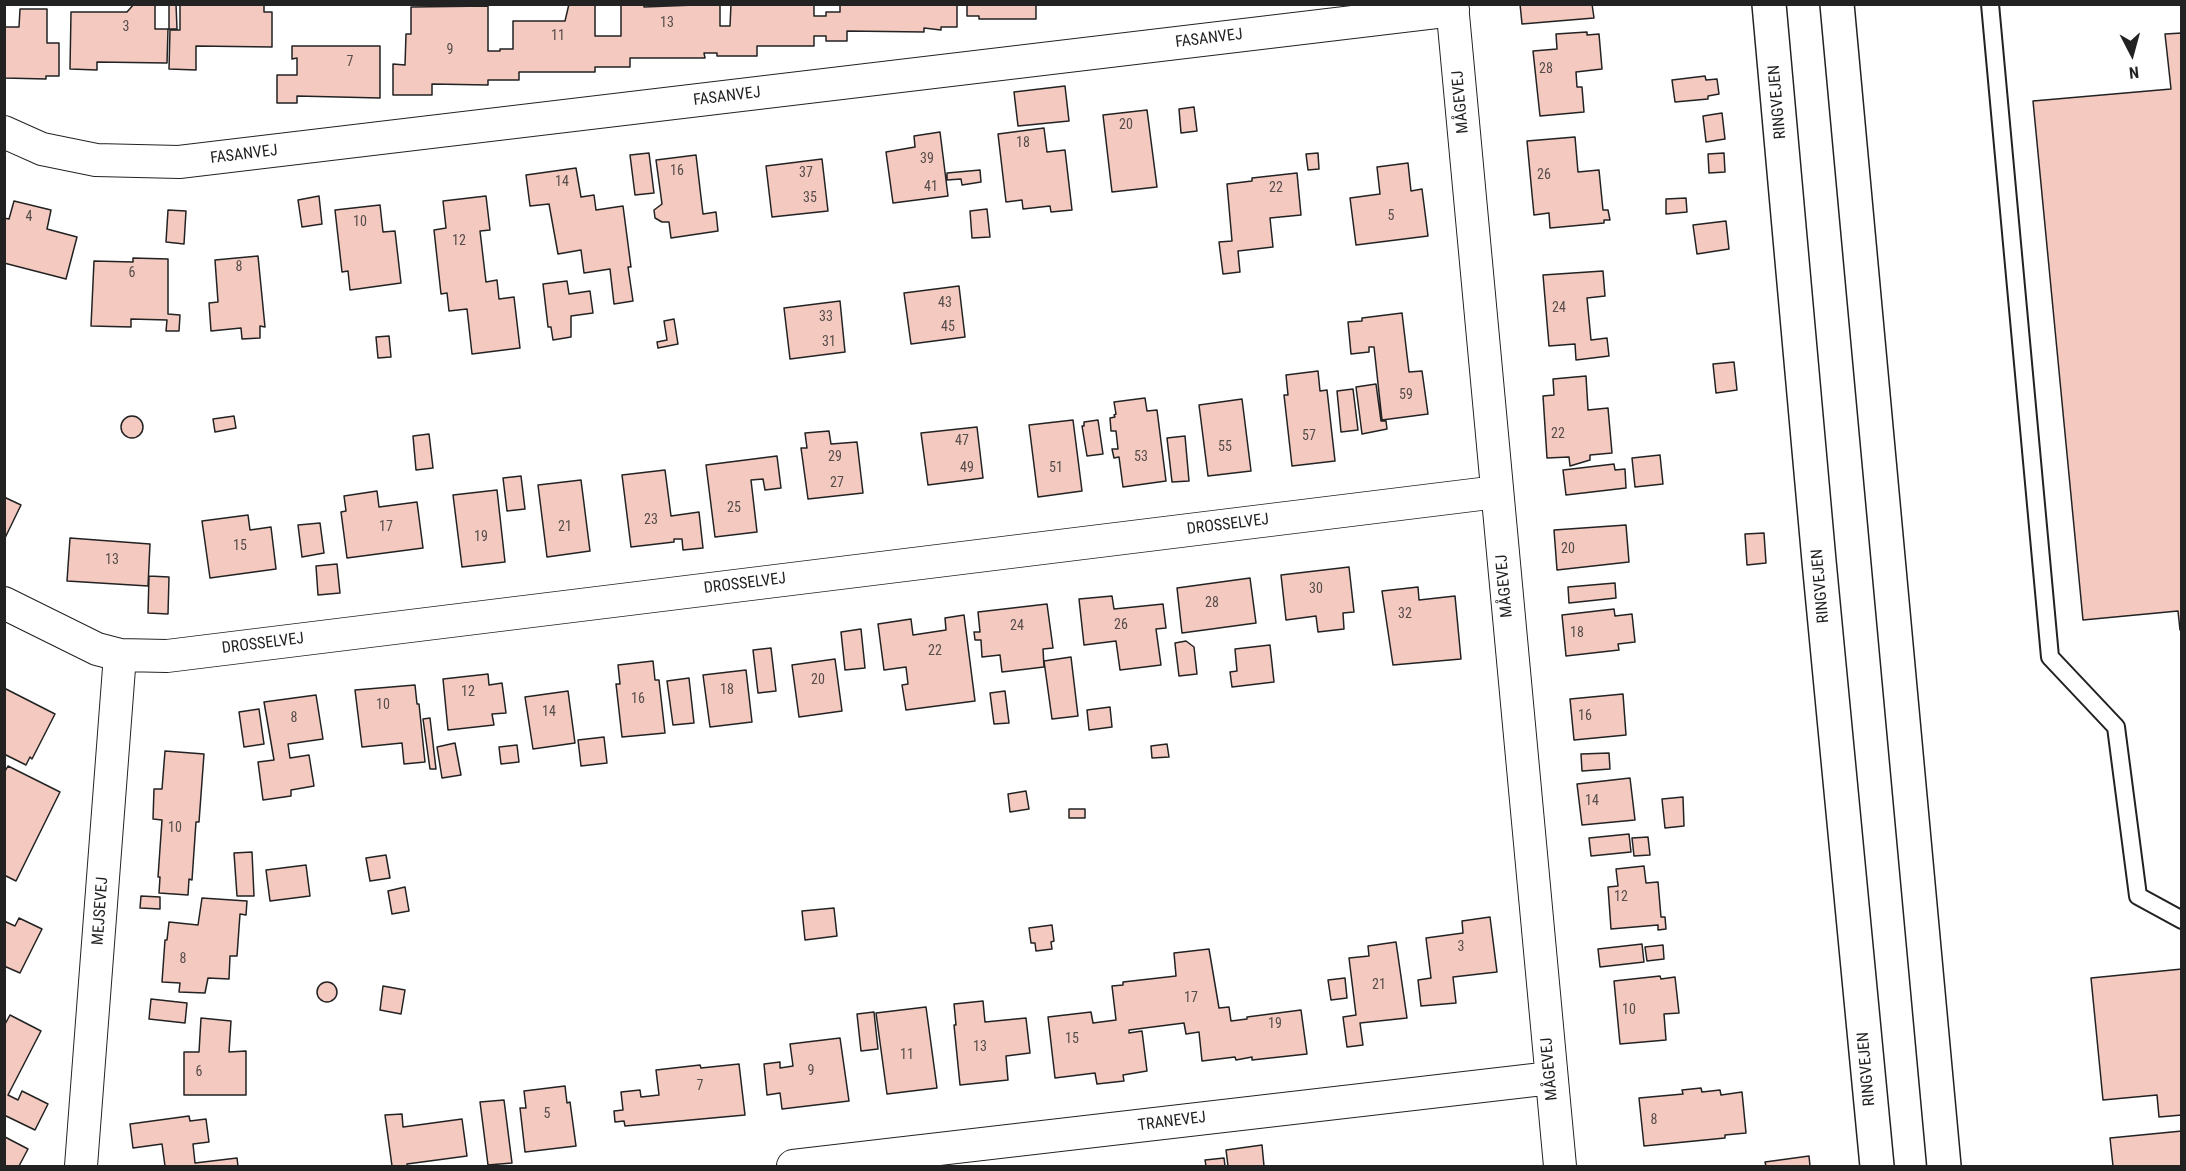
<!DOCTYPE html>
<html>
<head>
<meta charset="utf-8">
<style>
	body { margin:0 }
	#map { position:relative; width:2186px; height:1171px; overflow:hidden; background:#fff; font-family:"Roboto Condensed",sans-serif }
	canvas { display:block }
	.frame { position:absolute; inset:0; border:6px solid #222; pointer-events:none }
	.north { position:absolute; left:2102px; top:24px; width:60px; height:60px; -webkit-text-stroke:4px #fff; paint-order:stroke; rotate:174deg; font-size:16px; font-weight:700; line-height:24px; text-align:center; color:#222 }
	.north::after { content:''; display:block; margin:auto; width:21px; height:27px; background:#222; clip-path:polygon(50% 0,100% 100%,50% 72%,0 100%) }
</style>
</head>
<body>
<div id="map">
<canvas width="2186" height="1171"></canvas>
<div class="frame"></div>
<div class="north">N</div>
</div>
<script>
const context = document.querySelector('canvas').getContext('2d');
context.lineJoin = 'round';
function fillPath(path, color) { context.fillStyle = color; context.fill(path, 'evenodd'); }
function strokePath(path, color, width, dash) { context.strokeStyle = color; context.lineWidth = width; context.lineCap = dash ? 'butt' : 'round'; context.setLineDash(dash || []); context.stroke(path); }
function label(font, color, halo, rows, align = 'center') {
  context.font = font + ' "Roboto Condensed",sans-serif'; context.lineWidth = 4.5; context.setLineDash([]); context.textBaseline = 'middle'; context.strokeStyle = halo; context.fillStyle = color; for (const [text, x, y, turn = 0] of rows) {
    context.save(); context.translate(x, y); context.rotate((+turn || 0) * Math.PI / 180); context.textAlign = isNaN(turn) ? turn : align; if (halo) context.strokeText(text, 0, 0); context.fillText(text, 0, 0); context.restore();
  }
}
const building = new Path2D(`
	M134 4H155V29H168L167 63 97 62V70L70 69 71 12H127Z
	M169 4H176L177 29H169Z
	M180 4H264V12H272V47L196 46V70L169 69 170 30H180Z
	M569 4H595V36H621V4H644V7L720 4V26H730L731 4H814V16H826V12H840V4H957V27H941V30L924 28V32L847 31V41H826V36H814V46H757V56H717V53H704L705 58H630V67H595V72H519V80H488V85L432 84V95H393V64L405 65 406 34H411V7L488 6V51H500V49H513V21H565Z
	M967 4H1036V19H979V16H967Z
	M1520 4H1592L1594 18 1522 24Z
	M20 9H47V43H59V76H46V79L4 78V27H19Z
	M1587 32V35L1599 34 1602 69 1576 72 1577 87H1582L1584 112 1540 116 1533 51 1557 49 1556 34Z
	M2182 33V630H2180L2178 611 2083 620 2033 101 2171 89 2165 34Z
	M292 46H380V98L297 96V103H277V75H297V58L292 59Z
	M1705 76 1706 80 1717 79 1719 94 1708 96V99L1675 102 1672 80Z
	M1065 86 1069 121 1018 126 1014 92Z
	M1194 107 1197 131 1181 133 1179 109Z
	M1147 110 1157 187 1112 192 1103 115Z
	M1722 113 1725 139 1706 142 1703 116Z
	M1044 128 1047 152 1065 150 1072 210 1051 212 1050 206 1023 209 1022 200 1006 202 998 134Z
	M940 132 948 196 893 203 886 152 915 147 914 136Z
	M1575 137 1578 172 1599 170 1603 210H1608L1610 220H1604V223L1550 228 1549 213 1534 215 1527 141Z
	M649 153 654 193 635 195 630 155Z
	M1318 153 1319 169 1308 170 1306 154Z
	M1724 153 1725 172 1709 173 1708 154Z
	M696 155 703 214 716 212 718 231 671 238 669 222H662L655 218 654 210 662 204 656 160Z
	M822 159 828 211 772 217 766 166Z
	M1408 163 1411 191 1422 189 1428 236 1356 245 1350 198 1380 194 1377 167Z
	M576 168 581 197 594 195 596 210 623 206 631 267H628L633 301 614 304 610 269 584 273 581 250 558 254 549 204 530 206 526 175Z
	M980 170 981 182 962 185 961 179 947 180V173Z
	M1297 173 1301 215 1270 218 1273 247 1238 251 1240 272 1223 274 1219 242 1232 241 1227 184 1252 181V178Z
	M319 196 322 224 302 227 298 200Z
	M486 196 490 230 480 231 486 282 497 280 499 299 514 297 520 348 472 354 467 309 449 311 447 293 441 294 434 230 446 228 443 201Z
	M1686 198 1687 212 1666 214V199Z
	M14 201 51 210 47 229 77 237 66 279 4 263V218L9 219Z
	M380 205 383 232 395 231 401 283 350 290 348 271 342 272 335 210Z
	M987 209 990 237 972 238 970 211Z
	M168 210 186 211 184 244 166 242Z
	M1726 221 1729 249 1697 254 1693 225Z
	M258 256 265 327 260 326V338L242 339 241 328 211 331 209 303 218 302 215 260Z
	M133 258 168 259V314L180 315 179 331H166L167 320 131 319V327L91 326 94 261 133 262Z
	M1603 271 1605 296 1587 298 1591 340 1607 338 1609 356 1576 360 1575 344 1549 346 1543 275Z
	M567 281 569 294 590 291 593 313 571 316V337L553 340 551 327H548L543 284Z
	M959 286 965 337 911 344 904 293Z
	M840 301 845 352 790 359 784 308Z
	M1402 313 1409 372 1422 371 1428 414 1382 420 1374 347H1369V352L1351 354 1348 322 1362 321V318Z
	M674 319 678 344 658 348 657 342 667 340 664 321Z
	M389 336 391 357 378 358 376 337Z
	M1734 362 1737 390 1716 393 1713 364Z
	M1318 371 1320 391 1327 390 1335 461 1292 466 1284 395H1288L1286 375Z
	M1586 376 1588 410 1608 408 1612 453 1590 455V460L1570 466 1569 457 1547 458 1543 396 1554 395 1553 379Z
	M1376 384 1381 421H1386L1387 429 1362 434 1356 387Z
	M1353 389 1358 430 1341 432 1337 391Z
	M1145 398 1147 411 1157 410 1166 481 1123 487 1119 457 1114 458 1112 449H1118L1116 431H1111L1110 418 1115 417 1114 415 1116 414 1114 402Z
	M1242 399 1251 471 1208 476 1199 405Z
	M121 427a11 11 0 1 1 22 0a11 11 0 1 1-22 0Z
	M234 416 236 428 215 432 213 419Z
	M1073 420 1082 491 1038 497 1029 425Z
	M1098 420 1103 454 1087 456 1082 426H1084V422Z
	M977 427 983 478 928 485 921 433Z
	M829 431 831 444 857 442 863 493 808 499 801 448H807L805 433Z
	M429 434 433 468 416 470 413 436Z
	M1185 436 1189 481 1172 482 1167 438Z
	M1660 455 1663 484 1635 487 1632 458Z
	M777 456 781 488 765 490 763 479 751 480 757 532 715 537 706 465Z
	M1614 464 1615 470 1625 469 1626 488 1566 495 1563 470Z
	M665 470 671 516 699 512 703 548 683 550 682 539H674V542L631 547 622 475Z
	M521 476 525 509 507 511 503 478Z
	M581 480 590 551 547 557 538 485Z
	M497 490 505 562 462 567 453 495Z
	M377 491 379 507 417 502 423 548 347 558 341 512 346 511 344 496Z
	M4 497 21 505 4 540Z
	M248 515 250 530 271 527 276 569 210 578 202 521Z
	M320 523 324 553 302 557 298 525Z
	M1626 525 1629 562 1557 570 1554 530Z
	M1764 533 1766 563 1747 565 1745 534Z
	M70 538 150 544 148 586 67 581Z
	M337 564 340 593 318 595 316 566Z
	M1349 567 1354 612 1343 613 1344 629 1318 632 1316 616 1286 620 1281 575Z
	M149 576 169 577 168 614 148 613Z
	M1250 578 1256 623 1182 633 1177 588Z
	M1615 583 1616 598 1569 603 1568 587Z
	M1418 587 1419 600 1455 596 1461 659 1393 665 1382 591Z
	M1112 596 1114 609 1163 604 1166 628 1156 629 1161 665 1120 670 1116 641 1084 645 1079 599Z
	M1047 604 1053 648 1043 649 1044 667 1002 672 1000 655 982 657 981 640H975L974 632H980L978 612Z
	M1614 609 1615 616 1632 614 1635 642 1618 644 1619 650 1566 656 1562 615Z
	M964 615 975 701 906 710 902 685 908 684 906 667 884 670 878 624 911 619 913 635 946 630 945 618Z
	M861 629 865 668 845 670 841 632Z
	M1186 641 1194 647 1197 674 1179 676 1175 643Z
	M1270 645 1274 682 1232 687 1230 672 1237 671 1235 649Z
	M771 648 776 691 758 693 753 650Z
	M1071 657 1078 716 1052 719 1044 661Z
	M835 659 842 711 799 717 792 665Z
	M653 661 655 680H659L665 733 622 737 616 684H620L618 665Z
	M746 670 752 722 710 727 703 675Z
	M488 674 489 685 502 683 506 713 492 714 494 725 448 730 443 679Z
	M689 678 694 723 673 725 667 681Z
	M415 685 417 704H419L425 762 404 764 402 743 362 747 355 690Z
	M4 688 55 714 32 759 30 757 26 765 4 754Z
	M568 691 575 743 533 749 525 697Z
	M1005 691 1009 723 994 724 990 693Z
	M1623 694 1626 735 1574 740 1570 699Z
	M316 695 323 739 288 744 290 758 309 755 314 786 291 790V796L263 800 258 762 274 760 264 702Z
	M1110 707 1112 727 1089 730 1087 710Z
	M259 709 264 744 244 747 239 712Z
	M430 718 436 769H430L423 719Z
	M604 737 607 763 581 766 578 740Z
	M455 743 461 775 442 778 437 747Z
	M1167 744 1169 757 1152 758 1151 746Z
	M517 745 519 762 501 764 499 747Z
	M165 751 204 754 199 822H196L192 880 189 879 188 895 159 893 160 877H158L162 820 153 819 154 789H162Z
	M1609 753 1610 769 1582 771 1581 754Z
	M8 766 60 792 16 881 4 875V773Z
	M1630 778 1635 820 1582 825 1577 784Z
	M1026 791 1029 809 1010 812 1008 794Z
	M1683 797 1684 826 1665 828 1662 799Z
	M1069 809H1085V818H1069Z
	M1629 834 1631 852 1591 856 1589 838Z
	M1648 837 1650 855 1634 856 1632 838Z
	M252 852 254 896H237L234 853Z
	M386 855 390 878 370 881 366 858Z
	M306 865 310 896 270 901 266 870Z
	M1644 866 1646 883 1658 882 1661 917H1665L1666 929 1658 930V925L1611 929 1608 887 1618 886 1616 869Z
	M405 887 409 911 392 914 388 891Z
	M141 896 160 897V909L140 908Z
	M202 898 247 901 246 915 240 914 237 956H230L229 979 208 978 205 993 179 992 180 983 162 982 165 940H167L169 922 198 925Z
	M834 908 837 936 805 940 802 911Z
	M1490 917 1497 972 1453 977 1456 1003 1421 1006 1418 980 1431 978 1426 938 1463 933 1462 921Z
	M19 918 42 929 20 973 4 966V921L15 926Z
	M1052 925 1054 941 1051 942 1052 949 1036 951 1035 943H1031L1029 928Z
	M1396 942 1407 1018 1360 1023 1363 1045 1347 1047 1343 1017 1356 1015 1349 958 1369 956 1368 946Z
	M1642 944 1644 962 1600 967 1598 949Z
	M1663 945 1664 959 1647 961 1645 947Z
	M1209 949 1219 1008 1229 1007 1231 1021 1247 1019V1017L1301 1010 1307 1054 1252 1060V1057L1236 1060 1235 1057 1202 1061 1199 1032 1186 1034 1184 1023 1129 1030V1033L1142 1031 1147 1071 1123 1075 1124 1081 1097 1084 1095 1073 1055 1078 1048 1017 1091 1012 1093 1023 1116 1020 1112 986 1123 985V982L1176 976 1174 953Z
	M2182 969V1115L2159 1117 2157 1095 2103 1100 2091 978Z
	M1660 976 1661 979 1675 977 1679 1013 1664 1014 1666 1040 1620 1044 1614 981Z
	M1345 978 1347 998 1331 1000 1328 980Z
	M317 992a10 10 0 1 1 20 0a10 10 0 1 1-20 0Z
	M383 986 405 990 401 1014 380 1010Z
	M151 999 187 1003 185 1023 149 1019Z
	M983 1001 985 1022 1026 1018 1030 1053 1006 1056 1008 1080 960 1085 954 1025H956L954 1004Z
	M926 1007 937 1088 887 1094 876 1013Z
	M874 1012 878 1049 861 1051 857 1014Z
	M10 1015 41 1031 8 1095 18 1100 22 1091 48 1104 35 1130 4 1115V1026Z
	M201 1018 231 1021 229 1052 246 1051V1095H184V1052H199Z
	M840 1038 849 1101 782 1109 780 1093 767 1095 764 1064 780 1062V1068L793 1066 790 1044Z
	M739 1064 745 1115 625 1126 624 1121 615 1122 614 1111 623 1110 621 1092 640 1090 641 1097 659 1095 656 1070 700 1065 701 1068Z
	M565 1086 567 1103 570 1102 576 1146 525 1152 520 1108H526L524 1091Z
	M1701 1088 1702 1092 1720 1090 1721 1095 1742 1092 1746 1133 1725 1135V1138L1644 1146 1639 1098 1683 1094 1682 1090Z
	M504 1100 512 1163 488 1165 480 1102Z
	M402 1114 403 1127 462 1119 467 1156 407 1164V1166H392L385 1115Z
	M189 1116 190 1121 206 1119 209 1142 193 1144 195 1163 237 1158 238 1166H165L162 1144 133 1148 130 1124Z
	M2182 1131V1166H2113L2110 1138Z
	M5 1137 28 1149 19 1166H4Z
	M1262 1145 1264 1166H1228L1226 1150Z
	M1809 1156 1810 1166H1766L1765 1162Z
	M1224 1158 1225 1166H1206L1205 1160Z`);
const service = new Path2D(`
	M1990 4 2050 657 2116 727 2138 896 2182 920`);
const minor = new Path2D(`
	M1452 4 1560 1166
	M4 132 42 149 96 160 179 162 1453 10
	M4 603 97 649 120 655 167 656 1497 492
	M81 1166 120 655
	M793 1166 1551 1078`);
const primary = new Path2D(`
	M1769 4 1819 561 1877 1166
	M1837 4 1944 1166`);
const numberNames = [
	["13",667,23],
	["3",126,27],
	["11",558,36],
	["9",450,50],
	["7",350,62],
	["28",1546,69],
	["20",1126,125],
	["18",1023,143],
	["39",927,159],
	["16",677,171],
	["37",806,173],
	["26",1544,175],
	["14",562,182],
	["41",931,187],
	["22",1276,188],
	["35",810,198],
	["5",1391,216],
	["4",29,217],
	["10",360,222],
	["12",459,241],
	["8",239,267],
	["6",132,273],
	["43",945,303],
	["24",1559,308],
	["33",826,317],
	["45",948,327],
	["31",829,342],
	["59",1406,395],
	["22",1558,434],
	["57",1309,436],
	["47",962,441],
	["55",1225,447],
	["29",835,457],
	["53",1141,457],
	["49",967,468],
	["51",1056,468],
	["27",837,483],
	["25",734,508],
	["23",651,520],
	["17",386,527],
	["21",565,527],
	["19",481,537],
	["15",240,546],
	["20",1568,549],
	["13",112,560],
	["30",1316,589],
	["28",1212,603],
	["32",1405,614],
	["26",1121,625],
	["24",1017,626],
	["18",1577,633],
	["22",935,651],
	["20",818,680],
	["18",727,690],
	["12",468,692],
	["16",638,699],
	["10",383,705],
	["14",549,712],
	["16",1585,716],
	["8",294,718],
	["14",1592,801],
	["10",175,828],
	["12",1621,897],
	["3",1461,947],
	["8",183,959],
	["21",1379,985],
	["17",1191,998],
	["10",1629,1010],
	["19",1275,1024],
	["15",1072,1039],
	["13",980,1047],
	["11",907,1055],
	["9",811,1071],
	["6",199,1072],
	["7",700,1086],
	["5",547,1114],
	["8",1654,1120]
];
const streetNames = [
	["FASANVEJ",1209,39,-7],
	["FASANVEJ",727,97,-7],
	["MÅGEVEJ",1461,102,-95],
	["RINGVEJEN",1778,102,-95],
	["FASANVEJ",244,155,-7],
	["DROSSELVEJ",1228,525,-7],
	["DROSSELVEJ",745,584,-7],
	["MÅGEVEJ",1505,586,-95],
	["RINGVEJEN",1821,586,-95],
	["DROSSELVEJ",263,644,-7],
	["MEJSEVEJ",101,911,-86],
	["MÅGEVEJ",1550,1069,-95],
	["RINGVEJEN",1867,1069,-95],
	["TRANEVEJ",1172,1122,-7]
];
fillPath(building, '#f3c9c0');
strokePath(building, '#222', 1.5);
strokePath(service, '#222', 20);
strokePath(minor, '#222', 34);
strokePath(primary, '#222', 36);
strokePath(service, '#fff', 16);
strokePath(minor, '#fff', 32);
strokePath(primary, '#fff', 33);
label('14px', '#564c4a', null, numberNames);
label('16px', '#222', '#fff', streetNames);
</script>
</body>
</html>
